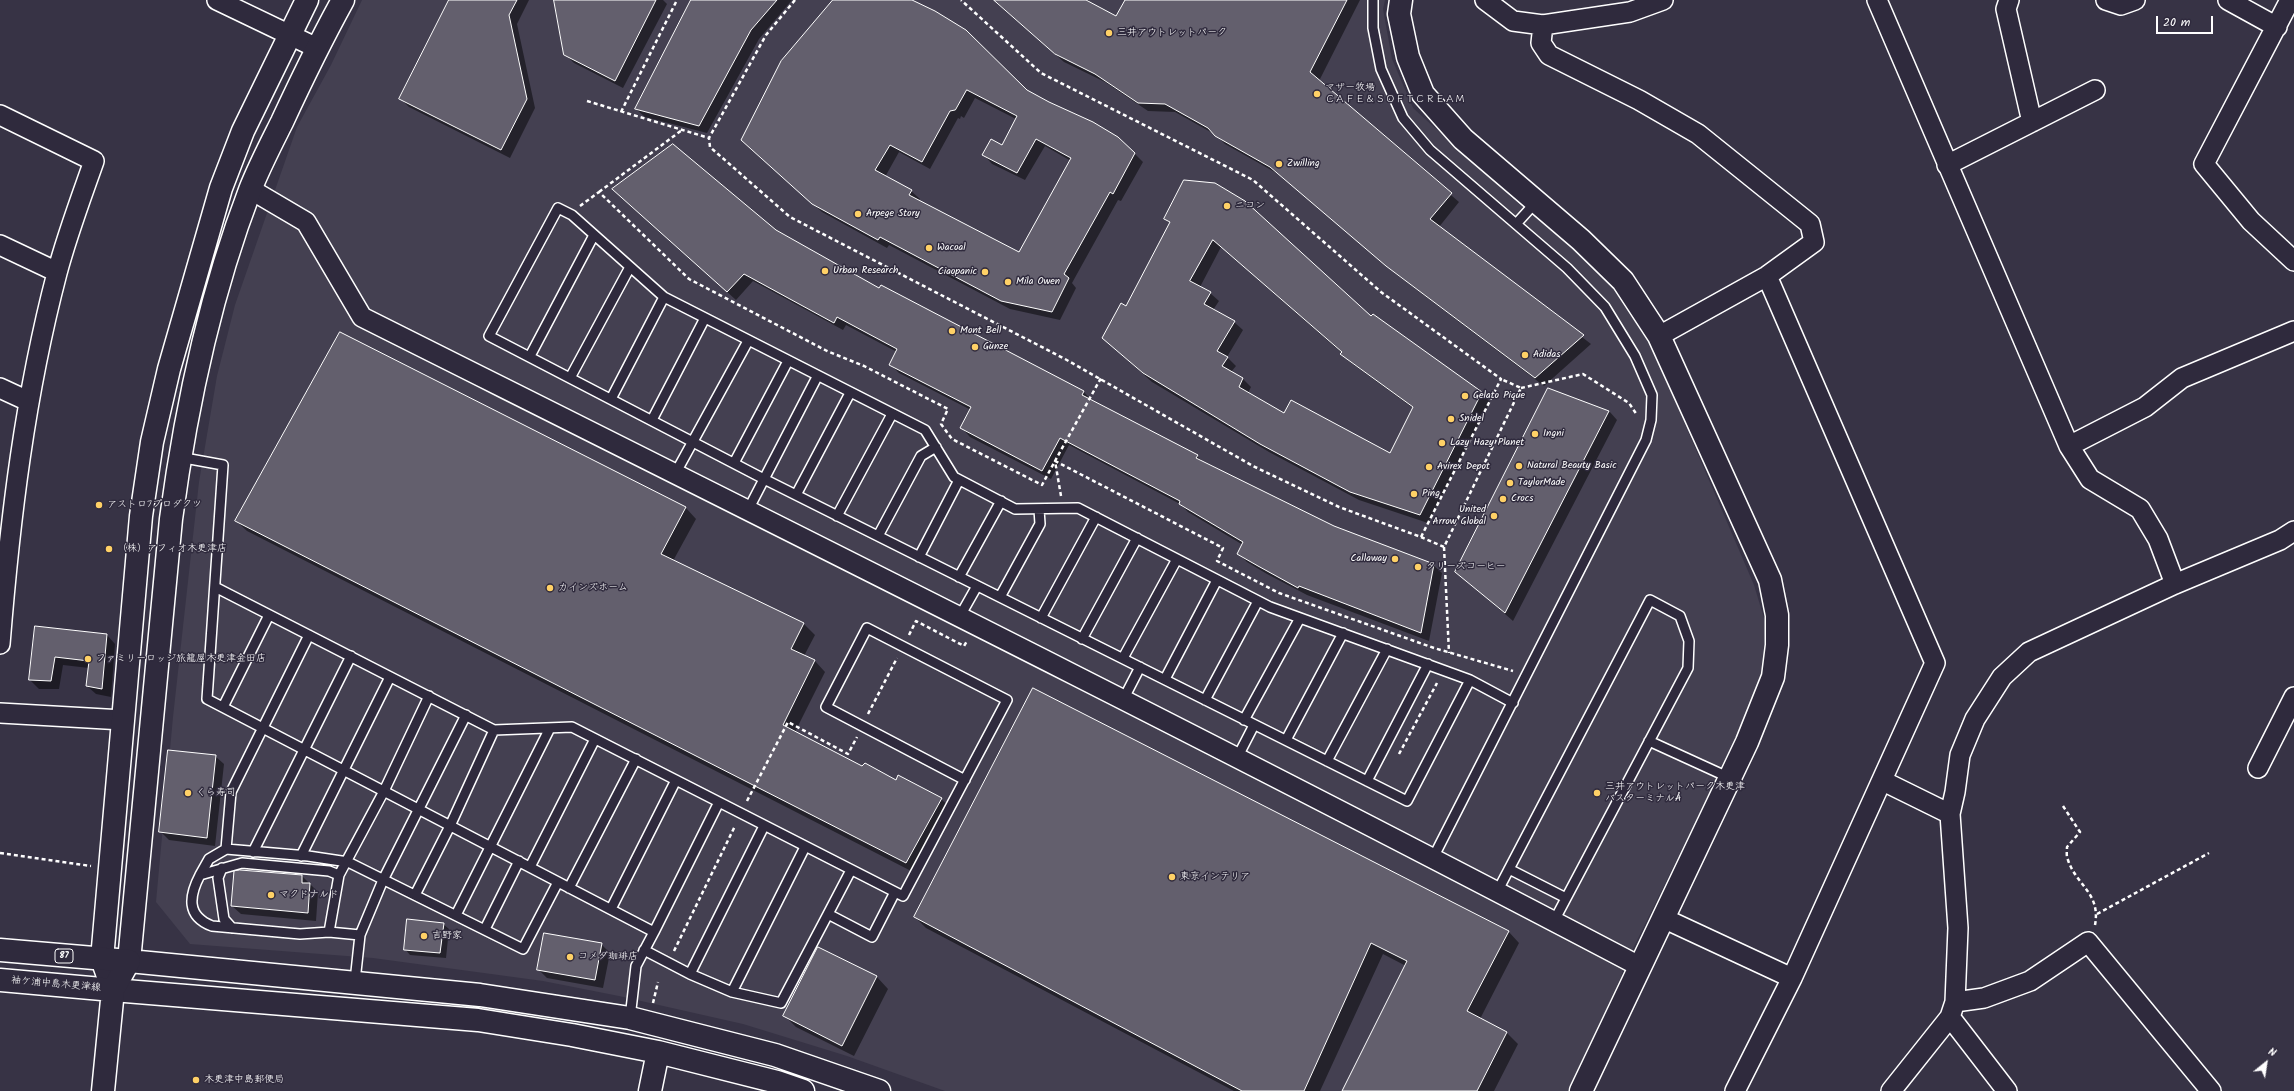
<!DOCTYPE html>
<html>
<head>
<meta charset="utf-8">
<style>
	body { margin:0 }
	#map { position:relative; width:2294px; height:1091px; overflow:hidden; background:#373345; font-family:Kalam,sans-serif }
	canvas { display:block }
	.north { position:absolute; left:2246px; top:1043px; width:40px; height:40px; -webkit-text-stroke:3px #2f2a3d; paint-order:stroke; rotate:30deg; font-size:11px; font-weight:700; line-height:16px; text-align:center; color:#fff }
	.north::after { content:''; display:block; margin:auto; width:14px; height:18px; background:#fff; clip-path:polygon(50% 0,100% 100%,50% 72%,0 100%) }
	.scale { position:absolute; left:2156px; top:16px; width:57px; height:18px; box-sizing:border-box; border:2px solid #fff; border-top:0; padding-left:5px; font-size:12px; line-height:14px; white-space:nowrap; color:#fff; -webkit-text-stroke:3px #2f2a3d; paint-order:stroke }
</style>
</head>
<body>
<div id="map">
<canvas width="2294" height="1091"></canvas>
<div class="north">N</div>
<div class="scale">20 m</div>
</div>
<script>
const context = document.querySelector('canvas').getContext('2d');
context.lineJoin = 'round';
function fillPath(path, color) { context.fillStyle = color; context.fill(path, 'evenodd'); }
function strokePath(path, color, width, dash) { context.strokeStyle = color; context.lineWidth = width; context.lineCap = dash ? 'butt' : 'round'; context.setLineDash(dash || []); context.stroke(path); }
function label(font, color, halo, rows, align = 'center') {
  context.font = font + ' Kalam,"Klee One",sans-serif'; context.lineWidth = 3; context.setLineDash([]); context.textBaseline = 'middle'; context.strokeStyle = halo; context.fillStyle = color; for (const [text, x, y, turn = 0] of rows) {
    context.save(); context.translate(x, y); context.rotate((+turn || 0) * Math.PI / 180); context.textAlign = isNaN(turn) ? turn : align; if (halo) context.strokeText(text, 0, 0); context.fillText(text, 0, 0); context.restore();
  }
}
const built = new Path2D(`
	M362 0H1385L1383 9 1392 59 1413 108 1512 198 1612 280 1643 332 1663 373 1754 585 1766 625 1761 673 1736 739 1623 969 1621 977 1568 1091H945L847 1056 743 1024 619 996 543 981 373 958 190 944 156 902 173 717 199 482 217 376 235 305 297 127 331 65Z`);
const shadow = new Path2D(`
	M450 0H529L517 24 535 108 510 158 409 107 400 98Z
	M555 0H663L667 4 623 88 574 63 565 54Z
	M692 0H792L759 39 707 133 645 117 636 109Z
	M835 0H910L1026 90 1134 153 1143 162 1121 201 1118 200 1072 283 1076 288 1060 320 1010 309 889 245 887 248 822 212 751 148ZM975 98 1016 119 1003 146 984 155 992 164 1025 180 1045 146 1071 161 1020 253 918 201 920 199 911 191 885 177 899 152 930 169 958 118 960 119 961 116 964 118Z
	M994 0H1089L1088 2 1116 17 1126 0H1360L1319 81 1459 202 1439 227 1591 344 1544 386 1396 274 1280 175 1225 144 1216 135 1175 112 1148 111 1105 82 1064 62Z
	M1185 181 1371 317 1373 315 1482 393 1490 402 1428 523 1359 500 1269 452 1152 382 1112 346 1127 307 1171 224 1166 219ZM1221 247 1342 353 1350 362 1413 408 1390 455 1285 414 1248 393 1251 387 1243 379 1231 372 1236 366 1227 357 1243 330 1234 322 1213 310 1219 301 1210 293 1200 287Z
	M621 197 776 230 879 289 881 286 1084 392 1092 401 1197 456 1205 464 1333 527 1433 565 1442 573 1429 641 1307 595 1267 574 1247 562 1239 554 1243 545 1188 512 1180 504 1069 445 1051 479 970 437 962 428 971 410 899 373 891 365 897 352 846 325 843 330 753 281 736 300Z
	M340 333 686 508 696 519 673 561 804 624 815 635 804 656 815 661 825 672 795 732 862 767 941 799 952 809 917 874 247 531 236 521Z
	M1549 390 1609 411 1617 420 1513 621 1464 578Z
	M36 627 107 635 115 644 111 697 96 694 87 686 89 668 63 665 59 689H39L30 680Z
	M215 756 224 764 215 846 169 840 161 832Z
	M240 871 302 876 318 892 316 921 241 914 232 906Z
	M915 917 1508 931 1519 943 1480 1019 1506 1032 1518 1044 1494 1091H1343L1406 966 1383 954 1320 1091H1234L926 928Z
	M443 924 449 929 446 958 410 955 405 949Z
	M601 944 610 953 603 988 547 978 538 969Z
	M819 948 877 977 888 989 854 1056 796 1027 785 1016Z`);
const building = new Path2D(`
	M449 0H517L509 15 527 99 501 150 399 99Z
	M554 0H656L615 81 564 55Z
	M691 0H777L751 30 699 126 635 109Z
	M833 0H912L935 11 966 30 1027 90 1049 102 1093 122 1118 137 1135 153 1113 194 1110 192 1064 274 1069 278 1052 312 1001 301 880 237 878 240 812 204 741 140 781 61ZM967 90 1017 116 1002 145 991 139 982 155 1017 173 1036 139 1071 158 1019 252 909 195 912 190 875 170 890 145 922 162 950 111 955 110Z
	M994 0H1086L1116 16 1125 0H1347L1310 72 1452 193 1430 219 1584 335 1535 378 1386 266 1270 167 1215 136 1208 128 1165 104 1138 103 1095 74 1055 54Z
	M673 144 776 230 879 288 881 285 1084 391 1082 395 1198 455 1196 458 1334 526 1434 564 1421 633 1299 586 1298 588 1258 566 1237 554 1243 542 1179 504 1180 501 1060 438 1042 471 960 428 971 407 889 365 897 349 837 317 834 323 744 274 727 292 612 189Z
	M1184 180 1215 183 1245 201 1371 316 1373 314 1482 392 1420 515 1350 492 1260 444 1143 373 1102 338 1121 303 1126 306 1170 222 1164 219ZM1213 240 1342 352 1340 354 1413 407 1390 453 1291 400 1284 413 1239 387 1243 378 1222 366 1228 357 1217 351 1235 321 1204 304 1211 292 1190 281Z
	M340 332 686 507 661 554 804 623 791 649 815 660 783 725 862 766 865 763 896 780 898 775 942 798 906 863 235 521Z
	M1548 388 1609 411 1505 613 1455 572Z
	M35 626 107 634 102 689 86 686 89 661 55 657 51 681 29 680Z
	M1033 688 1509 931 1467 1011 1507 1032 1477 1091H1342L1407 961 1371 943 1304 1091H1242L914 917Z
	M168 750 216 755 207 838 159 832Z
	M240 870 302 875V883H310L308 913 231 906 234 871Z
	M407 919 444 923 440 953 404 950Z
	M544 933 602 943 595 980 537 970Z
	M818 947 877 976 842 1046 783 1016Z`);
const path = new Path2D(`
	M795 0 766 35 709 138 710 147 790 217 1065 359 1253 466 1339 507 1421 537 1501 379 1381 292 1253 180 1041 73 961 0
	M587 101 709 138
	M621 112 677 0
	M599 192 682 130
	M580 206 599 192 689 279 827 351 864 366 948 409 941 424 952 439 1042 485 1055 461 1223 548 1217 561 1279 593 1434 648 1513 671
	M1521 388 1583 374 1629 403 1637 415
	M1061 496 1055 461 1101 378
	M1421 537 1444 547 1521 388 1501 379
	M1444 547 1449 653
	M909 635 916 621 964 646 967 641
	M868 714 897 658
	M1399 754 1437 683
	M747 801 788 722 848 754 857 737
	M2063 806 2080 832 2067 847C2067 851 2066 856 2068 860 2076 885 2101 893 2095 925
	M0 853 91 866
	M2097 914 2209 853
	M674 951 735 826
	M653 1003 658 982`);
const lane = new Path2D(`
	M1373 0V28L1381 69 1403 118 1430 150 1567 268 1605 307 1635 356 1652 395 1651 420 1646 440 1433 858
	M558 208 572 215 664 297 925 430 954 477 1015 509 1078 508 1270 607 1470 680 1407 801 764 479 489 336Z
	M1516 224 1536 202
	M530 356 594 235
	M570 378 630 267
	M611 399 664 297
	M652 420 705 318
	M179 457 223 465 207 699 654 932 636 966 630 1018
	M734 463 788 361
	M675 474 748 341
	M796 495 850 393
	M748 510 817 377
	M837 516 892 414
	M878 536 921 456 936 447
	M919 557 959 480
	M959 577 1001 501
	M215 587 494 730 572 727 903 896 1007 700 867 628 826 707 965 780
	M1000 597 1040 524 1039 509
	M960 616 977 586
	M1041 618 1096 517
	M309 635 231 792 226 849 308 856 348 862 523 949 558 882
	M1082 639 1137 538
	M1123 658 1177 559
	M1165 679 1217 580
	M1470 680 1513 703
	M1123 700 1140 667
	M1205 700 1258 601
	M223 707 269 615
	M1244 720 1300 618
	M1286 740 1343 633
	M1649 741 1730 778
	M1237 758 1254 725
	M1327 761 1387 649
	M1367 781 1428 664
	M253 852 351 656
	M301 856 390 677
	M530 867 595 739
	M222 868 218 878 224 919 232 928
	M1509 869 1566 898
	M200 875 209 859 226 849
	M339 875 384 791 429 696
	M569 888 636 759
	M1497 892 1650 600 1680 616 1689 641 1688 668 1554 921
	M415 895 450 826 494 730
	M611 909 676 780
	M828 914 851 870
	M456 915 550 728
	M485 929 519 861
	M329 932 339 875 329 871 242 863 200 875C189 896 186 916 212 926L300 934 329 932 360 935
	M654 932 719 802
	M644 950 690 974 732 992 781 1003 828 914 872 937 895 892
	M690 974 764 826
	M355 981 360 935 383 880 466 715
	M732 992 805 847`);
const street = new Path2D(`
	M217 0 317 48
	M1485 0 1513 21 1543 25 1630 12 1663 0
	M1877 0 2069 446 2090 479 2140 509 2158 539 2175 584
	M2009 0 2006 9 2032 122
	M2106 0 2121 5 2135 0
	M2228 0 2277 27
	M2290 0 2204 164 2251 221 2294 261
	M1543 25 1541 43 1549 55 1639 100 1698 134 1810 224 1814 242 1767 276 1659 336
	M0 115 94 161C81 198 67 235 57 273 25 395 10 519 0 644
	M1947 165 2095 90
	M250 189 306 222 362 317C789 531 1217 744 1639 966
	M0 245 57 272
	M0 388 28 401
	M2069 446 2145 407 2182 378 2294 331
	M0 713 123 720
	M2258 768 2294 697
	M1883 781 1950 814
	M1663 918 1792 978
	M1955 1002 1984 998 2030 981 2088 942 2211 1091
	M1950 1017 2007 1091
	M1735 1091 1792 978 1935 663 1767 276
	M1891 1091 1950 1017 1955 1002 1958 928 1950 814 1955 792 1960 755 1975 719 2002 677 2029 652 2175 584 2280 540 2294 531`);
const secondary = new Path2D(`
	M307 0 243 131 221 188 169 369 152 442 141 516 102 959 113 990 478 1020 572 1035 658 1052 777 1082 803 1091
	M343 0C321 40 301 81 282 122 271 144 259 167 250 190 209 297 186 407 171 519L129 961 480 995 630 1018 775 1055 879 1091
	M1401 0 1399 14 1408 57 1423 94 1463 139 1581 240 1623 281 1659 336 1770 580 1777 615V645L1773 677 1747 742 1581 1091
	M650 1091 658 1052`);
const primary = new Path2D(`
	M0 950 129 961 113 990 103 1091
	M0 980 113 990`);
const markers = [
	[1109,33,4,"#ffd166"],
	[1317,94,4,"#ffd166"],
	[1279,164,4,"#ffd166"],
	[1227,206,4,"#ffd166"],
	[858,214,4,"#ffd166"],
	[929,248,4,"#ffd166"],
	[825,271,4,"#ffd166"],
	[985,272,4,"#ffd166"],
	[1008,282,4,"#ffd166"],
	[952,331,4,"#ffd166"],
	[975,347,4,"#ffd166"],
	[1525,355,4,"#ffd166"],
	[1465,396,4,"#ffd166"],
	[1451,419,4,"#ffd166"],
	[1535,434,4,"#ffd166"],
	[1442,443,4,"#ffd166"],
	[1519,466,4,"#ffd166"],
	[1429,467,4,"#ffd166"],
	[1510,483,4,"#ffd166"],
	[1414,494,4,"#ffd166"],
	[1503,499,4,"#ffd166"],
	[99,505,4,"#ffd166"],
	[1494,516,4,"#ffd166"],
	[109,549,4,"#ffd166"],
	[1395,559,4,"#ffd166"],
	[1418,567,4,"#ffd166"],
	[550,588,4,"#ffd166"],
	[88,659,4,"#ffd166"],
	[188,793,4,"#ffd166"],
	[1597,793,4,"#ffd166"],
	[1172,877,4,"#ffd166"],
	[271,895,4,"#ffd166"],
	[424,936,4,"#ffd166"],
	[570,957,4,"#ffd166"],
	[196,1080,4,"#ffd166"]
];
const shields = [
	[64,956,18]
];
const shieldNames = [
	["87",64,956]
];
const poiNames = [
	["三井アウトレットパーク",1117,33],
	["マザー牧場",1325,88],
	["ＣＡＦＥ＆ＳＯＦＴＣＲＥＡＭ",1325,100],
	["Zwilling",1287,164],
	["ニコン",1235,206],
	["Arpege Story",866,214],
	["Wacoal",937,248],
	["Urban Research",833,271],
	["Ciaopanic",977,272,"right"],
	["Mila Owen",1016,282],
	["Mont Bell",960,331],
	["Gunze",983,347],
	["Adidas",1533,355],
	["Gelato Pique",1473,396],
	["Snidel",1459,419],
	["Ingni",1543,434],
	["Lazy Hazy Planet",1450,443],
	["Natural Beauty Basic",1527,466],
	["Avirex Depot",1437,467],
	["TaylorMade",1518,483],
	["Ping",1422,494],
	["Crocs",1511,499],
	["アストロﾌプロダクツ",107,505],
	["United",1486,510,"right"],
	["Arrow Global",1486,522,"right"],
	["（株）アフィオ木更津店",117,549],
	["Callaway",1387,559,"right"],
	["タリーズコーヒー",1426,567],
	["カインズホーム",558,588],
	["ファミリーロッジ旅籠屋木更津金田店",96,659],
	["三井アウトレットパーク木更津",1605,787],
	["バスターミナルÅ",1605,799],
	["くら寿司",196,793],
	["東京インテリア",1180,877],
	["マクドナルド",279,895],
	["吉野家",432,936],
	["コメダ珈琲店",578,957],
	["木更津中島郵便局",204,1080]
];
const streetNames = [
	["袖ケ浦中島木更津線",56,985,5]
];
fillPath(built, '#444051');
fillPath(shadow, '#0007');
fillPath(building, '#635f6d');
strokePath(building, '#fff', 1);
strokePath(lane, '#fff', 12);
strokePath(street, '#fff', 22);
strokePath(secondary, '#fff', 25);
strokePath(primary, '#fff', 25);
strokePath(path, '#fff', 2.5, [4, 3]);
strokePath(lane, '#2f2a3d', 9);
strokePath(street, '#2f2a3d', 19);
strokePath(secondary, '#2f2a3d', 22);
strokePath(primary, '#2f2a3d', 22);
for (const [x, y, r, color] of markers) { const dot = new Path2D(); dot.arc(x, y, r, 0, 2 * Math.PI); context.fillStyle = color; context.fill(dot); strokePath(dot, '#2f2a3d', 1.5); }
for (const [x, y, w] of shields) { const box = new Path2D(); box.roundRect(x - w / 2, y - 7, w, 14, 3); context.fillStyle = '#2f2a3d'; context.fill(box); strokePath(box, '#fff', 1); }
label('bold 9px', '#fff', null, shieldNames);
label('10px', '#fff', '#2f2a3d', poiNames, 'left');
label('10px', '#fff', '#2f2a3d', streetNames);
</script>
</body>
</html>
